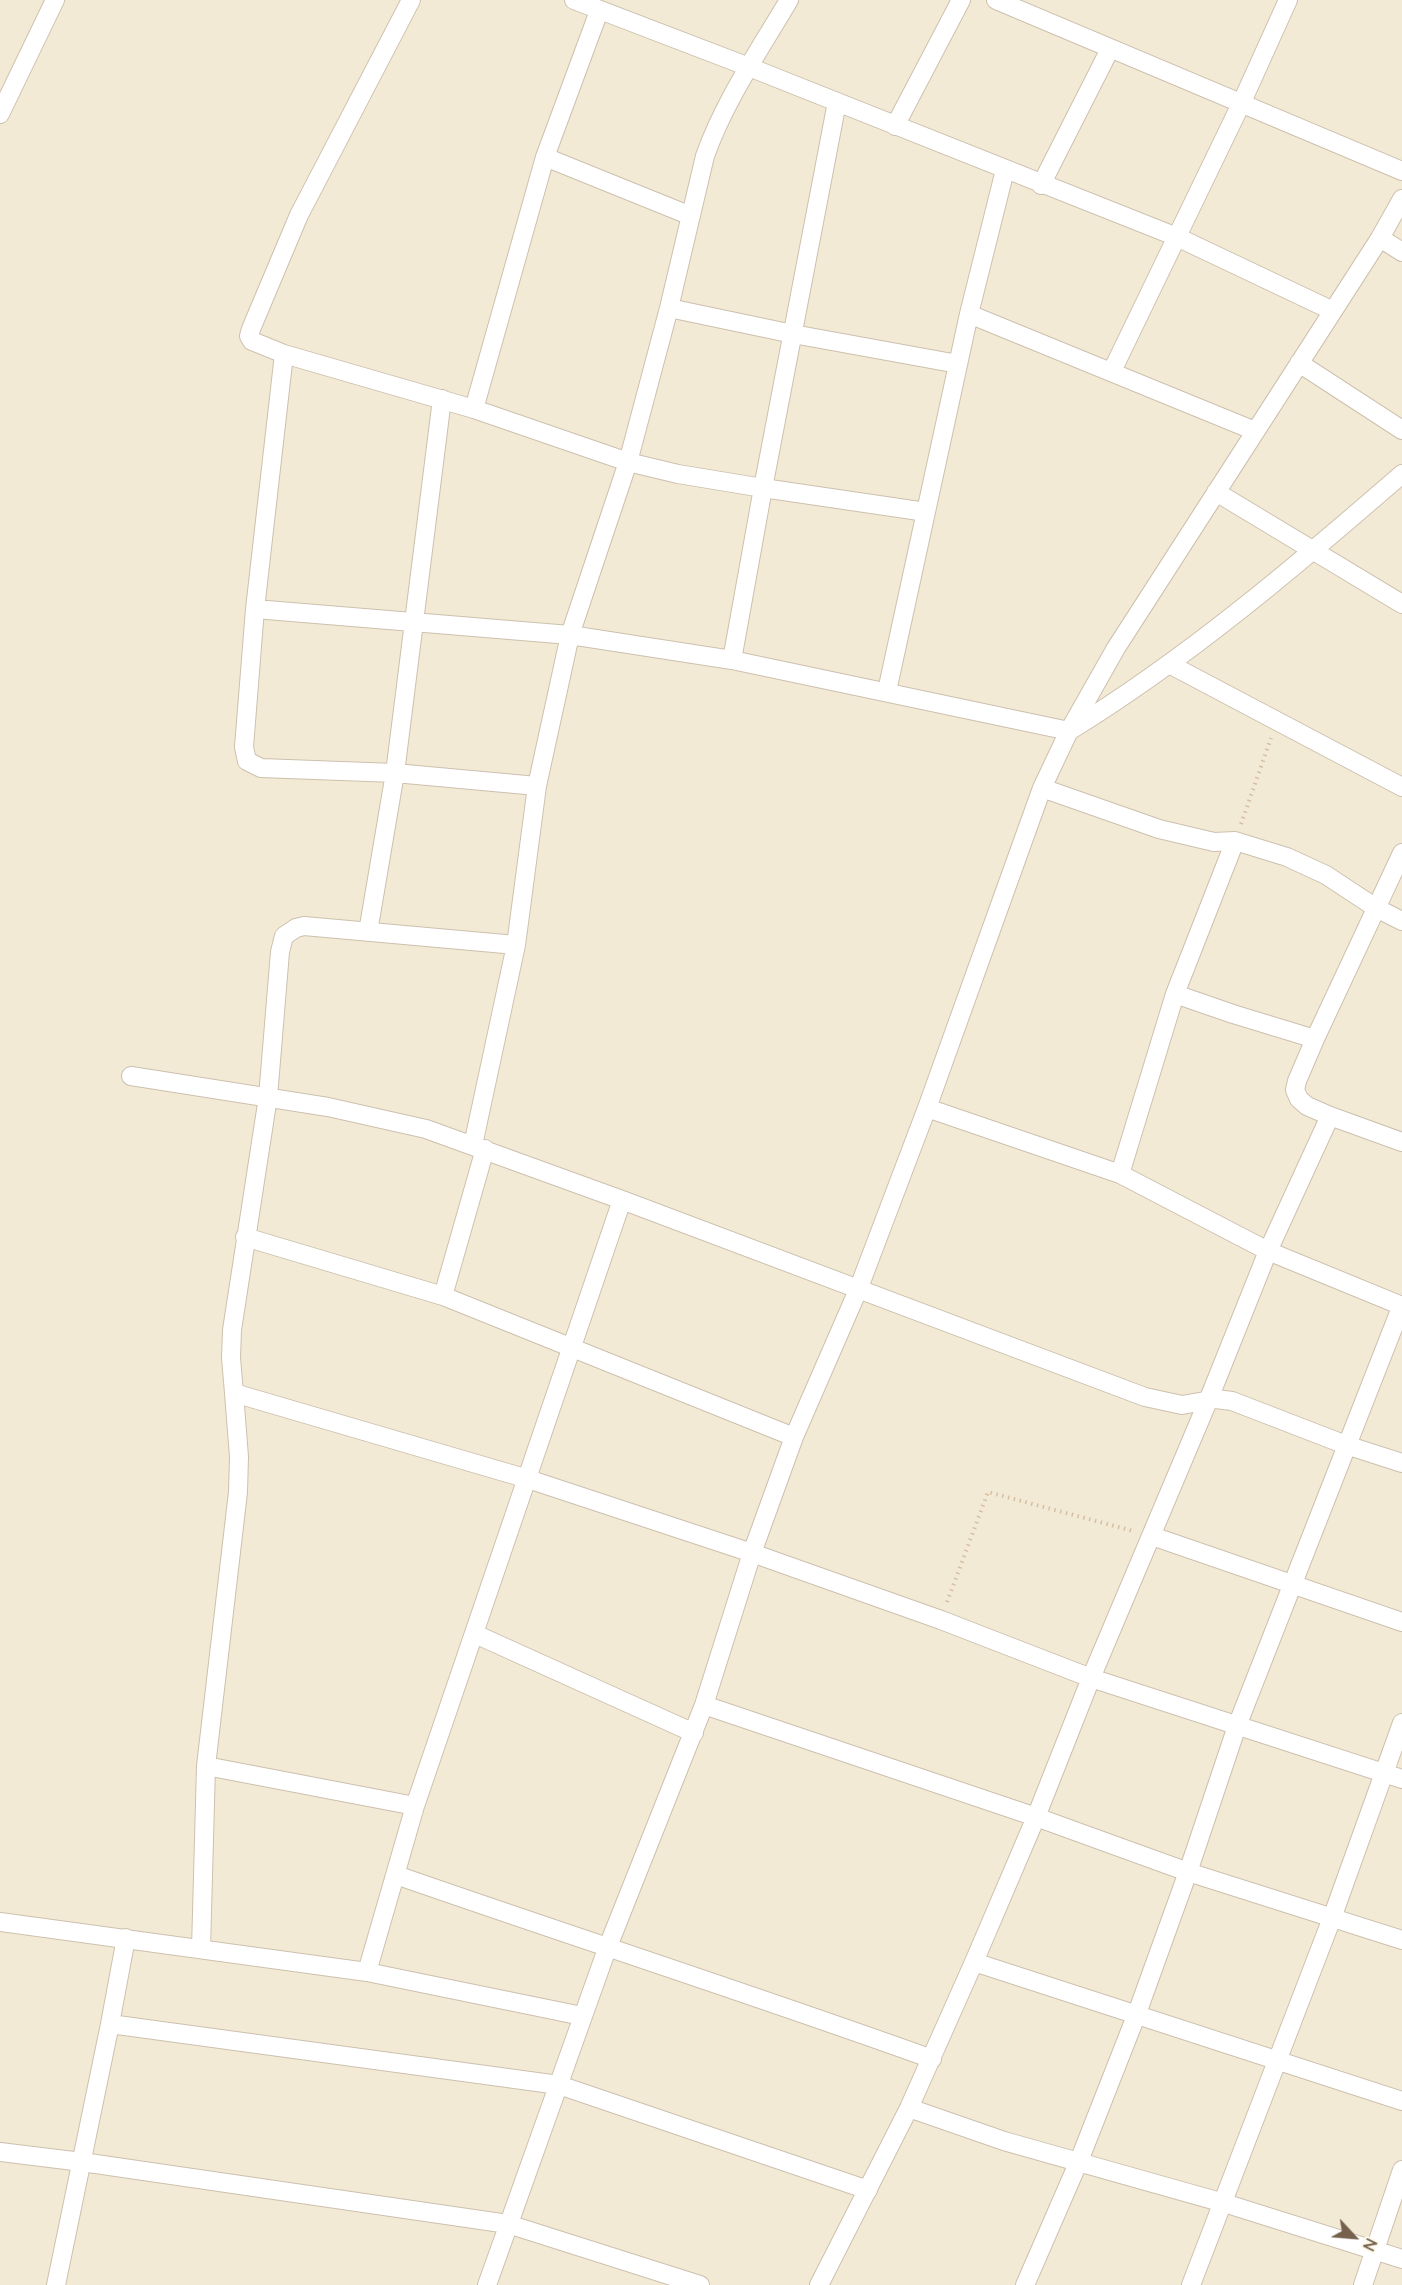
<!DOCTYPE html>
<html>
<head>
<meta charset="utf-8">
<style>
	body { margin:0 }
	#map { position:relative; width:1402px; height:2285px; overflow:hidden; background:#fcf7e8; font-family:Quicksand,sans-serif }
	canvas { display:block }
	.north { position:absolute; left:1324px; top:2207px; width:60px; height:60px; -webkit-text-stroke:4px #fefaee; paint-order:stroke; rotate:116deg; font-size:16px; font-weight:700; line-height:24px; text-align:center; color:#75614c }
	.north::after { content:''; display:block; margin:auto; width:21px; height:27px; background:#75614c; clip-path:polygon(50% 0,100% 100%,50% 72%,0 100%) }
</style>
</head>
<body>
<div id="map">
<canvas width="1402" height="2285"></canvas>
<div class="north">N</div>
</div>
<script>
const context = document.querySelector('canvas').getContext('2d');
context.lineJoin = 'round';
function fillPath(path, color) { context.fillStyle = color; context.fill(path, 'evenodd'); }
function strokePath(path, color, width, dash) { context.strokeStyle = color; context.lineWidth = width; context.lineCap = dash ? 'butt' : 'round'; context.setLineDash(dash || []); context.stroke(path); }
const residential = new Path2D(`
	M0 0H1402V2285H0Z`);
const path = new Path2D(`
	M1241 824 1271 738
	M947 1602 988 1492 1133 1531`);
const minor = new Path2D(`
	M411 0 299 215 251 329 249 336 252 341 284 354 474 409 628 462 678 474 763 488 837 102
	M574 0 749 67 1177 237 1333 311
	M996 0 1402 171
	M0 114 55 0
	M895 126 961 0
	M545 157 691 216
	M1041 185 1110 49
	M1380 238 1402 252
	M669 308 705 156C725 100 759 51 789 0
	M969 314 1255 431
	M284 354 255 609 244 747 247 761 261 768 395 773 537 786
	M1299 363 1402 430
	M1112 371 1241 104 1288 0
	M474 409 545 157 599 11
	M1216 492 1402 604
	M255 609 570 635 732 660 1069 731C1188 658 1296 566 1402 474
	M732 660 763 488 926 512
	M1169 664 1402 787
	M887 691 969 314 1005 170
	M1042 788 1159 829 1214 842 1235 841 1287 857 1326 875 1376 908 1402 921
	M1402 853 1315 1039 1297 1081 1295 1090 1299 1099 1307 1106 1330 1116 1402 1142
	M368 932 395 773 442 399
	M516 945 304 926 296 928 284 936 280 952 268 1097 232 1330 231 1358 234 1393 528 1479 752 1553 941 1620 1091 1678 1402 1779
	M1175 994 1233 1014 1315 1039
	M131 1076 328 1107 426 1129 622 1200 1145 1397 1182 1405 1216 1399 1232 1401 1346 1445 1402 1463
	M927 1108 1120 1174 1268 1251 1402 1306
	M473 1145 516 945 537 786 570 635 628 462 669 308 793 334 958 364
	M485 1149 443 1296 794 1437
	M1120 1174 1175 994 1235 841
	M245 1237 443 1296
	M1152 1536 1402 1622
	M475 1634 694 1733
	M704 1705 1036 1817 1188 1872 1402 1940
	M206 1766 415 1806
	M396 1875C574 1937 754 1995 932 2059
	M0 1922 367 1972 582 2016
	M201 1949 206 1766 238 1492 239 1457 234 1393
	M974 1962 1402 2101
	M367 1972 415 1806 622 1200
	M110 2024 559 2085 868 2190
	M909 2108 1004 2141 1224 2203 1402 2259
	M0 2152 82 2162 508 2224 700 2285
	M56 2285 110 2024 126 1938
	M487 2285 607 1949 704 1705 752 1553 794 1437 858 1290 927 1108 1042 788 1069 731 1116 648 1380 238 1402 199
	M819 2285 909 2108 974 1962 1036 1817 1091 1678 1208 1401 1268 1251 1330 1116
	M1025 2285 1079 2161 1136 2016 1188 1872 1237 1726 1402 1305
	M1191 2285 1332 1918 1402 1723
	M1363 2285 1402 2170`);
fillPath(residential, '#f3ead6');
strokePath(minor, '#cdc0ae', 20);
strokePath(path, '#d5bfa3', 4, [1.5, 4.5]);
strokePath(minor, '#fff', 18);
</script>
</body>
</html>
